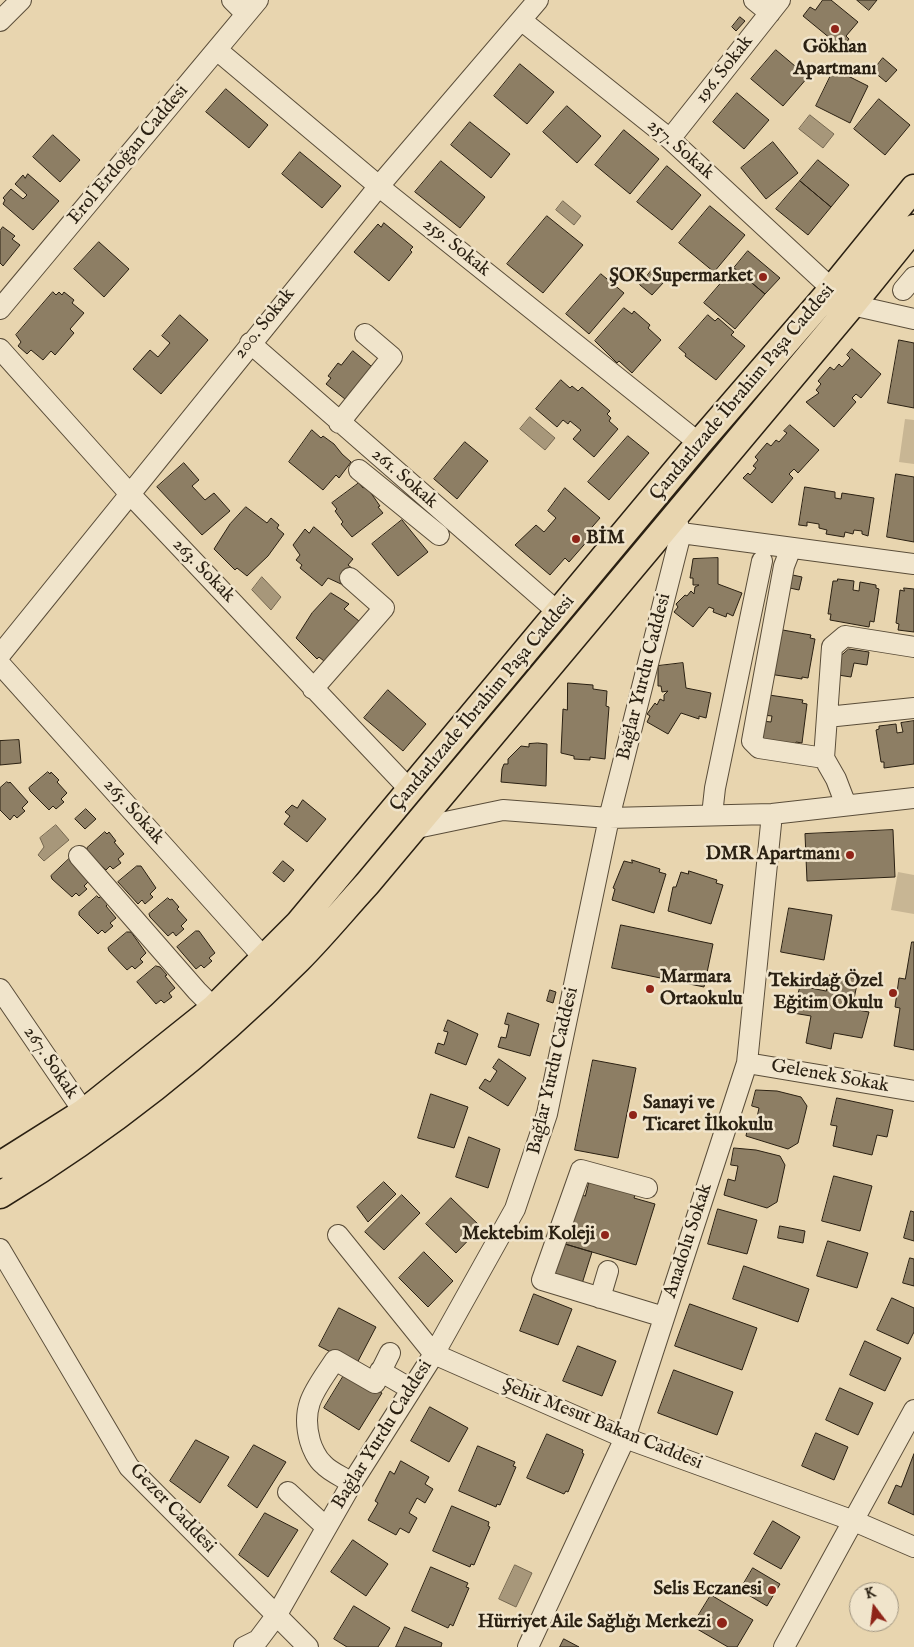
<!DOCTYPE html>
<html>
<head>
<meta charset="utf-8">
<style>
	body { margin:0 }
	#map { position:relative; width:914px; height:1647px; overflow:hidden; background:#e8d5af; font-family:"IM FELL English",serif }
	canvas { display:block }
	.north { position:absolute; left:849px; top:1582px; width:50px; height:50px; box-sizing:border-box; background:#f0e4cb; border:1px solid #a19681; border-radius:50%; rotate:345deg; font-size:14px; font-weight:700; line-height:20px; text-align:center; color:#2a2012 }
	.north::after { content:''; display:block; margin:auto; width:18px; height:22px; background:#8f2418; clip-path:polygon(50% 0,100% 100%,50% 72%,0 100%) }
</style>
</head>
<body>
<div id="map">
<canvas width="914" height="1647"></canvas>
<div class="north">K</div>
</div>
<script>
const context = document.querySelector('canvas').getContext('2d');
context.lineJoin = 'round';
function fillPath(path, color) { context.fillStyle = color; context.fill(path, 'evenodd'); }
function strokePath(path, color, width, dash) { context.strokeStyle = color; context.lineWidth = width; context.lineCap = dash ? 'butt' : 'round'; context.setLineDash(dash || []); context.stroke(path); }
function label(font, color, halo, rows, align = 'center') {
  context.font = font + ' "IM FELL English",serif'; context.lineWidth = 5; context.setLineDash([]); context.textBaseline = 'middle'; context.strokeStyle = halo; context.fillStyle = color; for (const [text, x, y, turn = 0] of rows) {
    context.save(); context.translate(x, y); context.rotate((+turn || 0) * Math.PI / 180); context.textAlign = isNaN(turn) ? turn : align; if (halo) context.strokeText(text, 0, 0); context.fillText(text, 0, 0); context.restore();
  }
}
const green = new Path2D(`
	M905 419 914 420V464L899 462Z
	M898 872 914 875V914L891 910Z`);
const water = new Path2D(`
	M810 115 834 134 823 148 799 129Z
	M563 201 581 216 574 225 556 210Z
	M530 417 555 438 545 450 520 429Z
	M262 577 281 597 271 610 252 590Z
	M56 825 69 840 44 861 38 855 44 847 40 838Z
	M515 1565 532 1573 516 1607 499 1599Z`);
const building = new Path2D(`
	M823 0H831L858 22 846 36 849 39 842 48 803 16 810 7 815 10Z
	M857 0H877L869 10Z
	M740 17 745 21 736 31 732 27Z
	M776 50 808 77 783 106 751 79Z
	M883 58 897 70 886 82 873 71Z
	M520 64 554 92 527 124 494 96Z
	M834 69 868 86 850 123 816 106Z
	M226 89 268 125 249 148 206 112Z
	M737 93 769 120 744 149 713 122Z
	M879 99 910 125 885 155 854 129Z
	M567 106 601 136 577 163 543 132Z
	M470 122 510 154 491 178 451 145Z
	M624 130 659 159 630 194 595 165Z
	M53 135 80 160 60 182 33 157Z
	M773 142 798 173 766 199 741 168Z
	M300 152 341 186 322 208 282 174Z
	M818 160 849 185 831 207 800 181Z
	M441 161 485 197 460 228 415 192Z
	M667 166 701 195 672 230 637 202Z
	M28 174 59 201 33 230 3 204 5 200 3 198 11 189 23 199 27 195 15 184 23 175 25 178Z
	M800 181 831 207 808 235 776 209Z
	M710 206 745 235 714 272 679 243Z
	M547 216 583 245 543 293 507 264Z
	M384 223 413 247 410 250 412 252 389 281 354 252 378 224 381 227Z
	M3 227 15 236 12 239 20 245 3 266 0 263V231Z
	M99 242 129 269 104 297 74 269Z
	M748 251 780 278 765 294 734 268Z
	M734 268 765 294 735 329 704 303Z
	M651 271 664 282 652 295 640 285Z
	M601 274 624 293 589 334 566 314Z
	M53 292 56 295 59 292 62 295 64 292 74 300 72 303 84 313 70 329 74 333 55 355 51 351 43 360 31 350 27 354 18 346 21 342 16 335Z
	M624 308 632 314 634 311 650 325 648 328 661 340 632 373 619 361 617 363 595 341Z
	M180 315 208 340 161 394 133 369 150 350 158 357 170 343 162 336Z
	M708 315 715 321 718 318 734 332 731 335 745 346 716 380 685 356 686 354 679 348Z
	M899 340 914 343V408L888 403Z
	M852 349 881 374 861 398 856 394 852 398 856 402 834 427 806 402 819 393 816 390 821 384 818 381 830 367 834 370 839 364 842 367 850 358 847 355Z
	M353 351 377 371 350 403 326 384 331 378 328 376 338 363 341 365Z
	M561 380 570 388 572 386 578 391 582 387 610 411 607 414 611 418 609 421 618 429 594 457 573 439 581 430 570 421 568 424 563 420 557 427 536 409Z
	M790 425 819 450 798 473 794 469 789 474 793 478 772 503 743 478 748 473 750 475 756 468 753 466 758 460 755 457 767 443 771 446 776 440 779 442 787 433 784 431Z
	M312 430 321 438 323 436 334 444 342 454 351 462 339 478 336 475 323 490 289 462Z
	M628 436 649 453 609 500 588 482Z
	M465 442 488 461 457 499 434 479Z
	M184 463 199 480 192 486 205 500 214 493 230 511 202 535 157 487Z
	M896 474 914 477V542L887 537Z
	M359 483 363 488 366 486 380 506 378 507 383 513 352 537 341 524 343 522 335 511 337 509 332 503Z
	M805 487 835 492V498L841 499 842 493 874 498 868 536 862 534V531L854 530 853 534 845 532 844 537 826 534 827 530 819 528V524L807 522V526L799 525Z
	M565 488 600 518 586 534 590 538 569 562 565 558 550 575 515 545 536 525 544 532 556 518 548 511Z
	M246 507 267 523 271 518 279 525 277 528 284 534 268 556 247 576 237 568 235 570 214 549 230 524Z
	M402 520 428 552 398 576 372 544Z
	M314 527 353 559 348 565 353 569 341 584 328 578 322 586 300 568 302 565 296 560 300 555 293 545 305 529 309 533Z
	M718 558V584L742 593 733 616 727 613 726 617 713 612 714 609 709 607 693 627 674 612 678 607 676 604 685 595 687 596 691 591 694 594 695 587 699 585H693V578H690L693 559Z
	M788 574 802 577 799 590 785 587Z
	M838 579 854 581 853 590 859 591 860 582 876 585V588L879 589 874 622 870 621 869 627 830 620 831 614H828L833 581H837Z
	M904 588 914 589V632L898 630 899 624 896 623 900 590 904 591Z
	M331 593 349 604 344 609 364 625 329 665 319 657 317 659 296 638 312 613Z
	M777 629 811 635 810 638 815 639 808 678 802 677V679L769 674V653L778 655 779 649 770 648Z
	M849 649 869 652 867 665 854 663 851 677 838 675 841 656Z
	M683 663 686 688 711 693 706 718 699 716V719L681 713 668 734 647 722 650 716 647 714 655 703 657 705 660 699 664 701V695L668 691 662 692 661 686H658V666Z
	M568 683 593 685V689L607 691 606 706 609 707 605 759 590 757V760L574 759V756L561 753 563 709 567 710Z
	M388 690 426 724 403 751 364 718Z
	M769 695 803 700 802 703 807 704 802 743 796 742 795 745 762 741V721L771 722 772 716 763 715Z
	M914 721V764L884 768V762H881L876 730 879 729V726L896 724 897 733 903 732 901 723Z
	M19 740 21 763 0 765V741Z
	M538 743 547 744 546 786 501 782 502 769 504 764H508V759L521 746 529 747V744Z
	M48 772 50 774 51 772 59 780 57 782 67 793 61 799 64 802 56 809 53 806 49 810 30 791 29 788Z
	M7 782 9 783 10 782 28 802 22 808 25 811 17 818 14 815 10 820 0 810V788Z
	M303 800 326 819 307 842 284 824 290 816 285 812 292 805 297 808Z
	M86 809 96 819 85 829 75 819Z
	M893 830 895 877 807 881 805 834Z
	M105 832 107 834 109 832 116 841 114 842 124 854 118 859 121 863 113 869 110 866 106 870 87 851V848Z
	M69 859 90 880 84 886 87 889 79 896 76 893 72 897 52 879 51 876Z
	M632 860 660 869 659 872 666 874 654 913 612 900 615 889 613 888 624 861 632 863Z
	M283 861 294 870 284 882 273 873Z
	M137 866H141L156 888 150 894 153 897 145 904 142 900 138 904 118 882Z
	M689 871 717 880 716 883 723 885 711 924 668 911 673 887H676L681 872 688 874Z
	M97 896 99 898 101 896 108 904 106 906 116 918 110 923 113 926 105 933 102 930 98 934 79 915V912Z
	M168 898 170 900 172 899 179 907 177 909 187 920 181 926 184 929 176 936 173 932 168 936 150 917 149 914Z
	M789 908 832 915 824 960 781 952Z
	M621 925 713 944 704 987 612 968Z
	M196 931H199L215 953 209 958 212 961 204 968 201 965 196 969 177 947Z
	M127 932H131L146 953 140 959 143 962 135 969 132 966 127 970 109 951 108 948Z
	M912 942H914V1050L894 1046 900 1008 895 1007 899 978 905 979Z
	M156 966 160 967 167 975 165 976 175 988 169 993 172 997 164 1003 161 1000 156 1004 137 982Z
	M830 975 858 979 852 1009 869 1012 862 1038 834 1033 831 1049 806 1043 811 1016 793 1013 800 986 826 991Z
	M550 990 556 992 553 1003 547 1001Z
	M508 1013 539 1024 530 1056 498 1047 501 1037 506 1038 509 1025 505 1024Z
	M448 1020 478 1034 466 1065 435 1053 438 1043 444 1045 448 1032 444 1031Z
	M499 1059 526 1078 508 1106 479 1088 485 1079 490 1082 497 1071 493 1068Z
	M593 1060 636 1068 618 1158 575 1150Z
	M756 1090 777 1091 801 1097 807 1106 798 1143 788 1149 746 1136 749 1120 756 1122 759 1108 752 1106Z
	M431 1094 468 1107 454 1148 418 1138Z
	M837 1098 893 1110 887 1137 877 1135 872 1155 833 1146 837 1126 831 1125Z
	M469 1137 500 1149 488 1188 456 1177Z
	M734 1148 756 1150 780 1156 785 1165 777 1202 767 1208 724 1195 728 1179 735 1181 738 1166 731 1165Z
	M834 1176 872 1186 860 1231 822 1221Z
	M590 1179 636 1193 634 1198 655 1204 636 1265 565 1244 580 1194 585 1196Z
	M384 1182 396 1194 368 1222 357 1207Z
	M402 1195 420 1213 384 1250 365 1232Z
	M451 1198 481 1227 456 1253 426 1224Z
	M718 1209 757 1220 747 1254 708 1244Z
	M911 1211 914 1212V1241L904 1238Z
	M780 1226 805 1231 803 1243 778 1238Z
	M828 1241 868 1253 857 1288 817 1276Z
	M565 1244 592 1252 581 1287 554 1278Z
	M424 1252 453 1281 428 1307 399 1278Z
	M910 1258 914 1259V1286L903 1283Z
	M744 1266 809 1289 798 1322 733 1299Z
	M534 1294 572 1309 558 1345 520 1331Z
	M892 1298 914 1308V1332L908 1344 877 1330Z
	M690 1304 757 1328 742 1370 675 1346Z
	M339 1308 376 1327 356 1365 319 1346Z
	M865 1341 901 1358 885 1391 850 1375Z
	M578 1346 616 1361 602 1396 563 1381Z
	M674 1370 733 1392 717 1435 658 1413Z
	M346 1372 382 1393 359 1430 324 1408Z
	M840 1388 873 1403 858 1435 826 1420Z
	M430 1407 468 1428 449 1462 411 1441Z
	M816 1433 848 1447 834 1480 802 1466Z
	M547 1434 583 1450 582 1453 584 1454 568 1492 566 1491 564 1494 527 1478Z
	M196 1440 229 1457 200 1503 170 1481Z
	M254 1445 286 1462 257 1508 228 1486Z
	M478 1446 515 1462 513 1466 516 1467 500 1505 497 1504 496 1507 459 1491Z
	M914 1454V1515L888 1503 896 1485 901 1487Z
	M401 1461 429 1477 425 1484 433 1489 425 1503 417 1498 409 1513 417 1518 409 1533 400 1528 396 1535 368 1520 378 1503 375 1501 390 1471 394 1474Z
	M452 1506 489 1522 488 1526 490 1527 474 1565 471 1564 470 1567 433 1551Z
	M265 1513 298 1530 268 1577 239 1555Z
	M773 1521 800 1537 781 1569 754 1554Z
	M353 1540 388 1564 366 1596 331 1572Z
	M431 1567 468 1583 466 1587 469 1588 453 1626 450 1624 448 1628 412 1611Z
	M753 1568 780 1584 767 1606 740 1590Z
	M711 1595 753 1620 737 1647H728L692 1626Z
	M354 1606 390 1628 378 1647H347L334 1639Z
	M405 1627 442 1643 441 1647H396Z
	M564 1639 579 1647H560Z`);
const minor = new Path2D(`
	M232 0 246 14
	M754 0 770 13
	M521 20 670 139 832 289
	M0 21 21 0
	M217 50 387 193 699 443
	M670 139 780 0
	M903 290 914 277
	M852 305 914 319
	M0 309 258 0
	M250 343 559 613
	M0 349 129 493 411 791
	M339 423 392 357 365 334
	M359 470 439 535
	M681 533 914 564
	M791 548 784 566 752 741 759 748 824 758
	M0 655 379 186 538 0
	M0 664 265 959
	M313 689 384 608 350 578
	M827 717 914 708
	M846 805 836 779 824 758 832 647 845 636 914 647
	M712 815 715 788 762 561
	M412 829 503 810 609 818 772 814 914 798
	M79 856 197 991 214 1008
	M0 989 84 1112
	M747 1063 914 1091
	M647 1188 581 1170 542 1280 664 1317
	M338 1235 434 1354 625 1438 854 1521 914 1547
	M0 1249 129 1467 308 1647
	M600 1298 608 1271
	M380 1371 411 1389
	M352 1483C343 1477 330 1472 323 1464 317 1459 312 1448 310 1441 300 1405 316 1389 335 1360L375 1383 390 1353
	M288 1492 326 1527
	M244 1647 258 1640 276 1616 352 1483 434 1354 515 1209 547 1114 609 818 681 533 675 516
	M528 1647 625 1438 747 1063 772 814
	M784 1647 914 1410`);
const major = new Path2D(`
	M0 1165 84 1112 214 1008 298 924 699 443 832 289 914 188
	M0 1195C109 1129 208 1050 298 960 322 936 344 909 367 884L852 305 914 228`);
const markers = [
	[835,29,5,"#8f2418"],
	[763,277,5,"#8f2418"],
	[576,539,5,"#8f2418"],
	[850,855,5,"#8f2418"],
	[650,989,5,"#8f2418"],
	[893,993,5,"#8f2418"],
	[633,1115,5,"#8f2418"],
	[605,1235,5,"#8f2418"],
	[772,1590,5,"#8f2418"],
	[722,1623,6,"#8f2418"]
];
const poiNames = [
	["Gökhan",835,48,"center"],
	["Apartmanı",835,70,"center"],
	["ŞOK Supermarket",753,277],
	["BİM",586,539,"left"],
	["DMR Apartmanı",840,855],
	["Marmara",660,978,"left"],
	["Ortaokulu",660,1000,"left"],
	["Tekirdağ Özel",883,982],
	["Eğitim Okulu",883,1004],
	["Sanayi ve",643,1104,"left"],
	["Ticaret İlkokulu",643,1126,"left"],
	["Mektebim Koleji",595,1235],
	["Selis Eczanesi",762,1590],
	["Hürriyet Aile Sağlığı Merkezi",711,1623]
];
const streetNames = [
	["196. Sokak",725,70,-52],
	["257. Sokak",680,150,41],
	["Erol Erdoğan Caddesi",129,155,-50],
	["259. Sokak",456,248,39],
	["200. Sokak",265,324,-51],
	["Çandarlızade İbrahim Paşa Caddesi",743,393,-50],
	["261. Sokak",404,479,41],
	["263. Sokak",203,571,46],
	["Bağlar Yurdu Caddesi",645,677,-76],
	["Çandarlızade İbrahim Paşa Caddesi",483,704,-50],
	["265. Sokak",133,812,48],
	["267. Sokak",50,1063,56],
	["Bağlar Yurdu Caddesi",554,1071,-77],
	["Gelenek Sokak",830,1077,10],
	["Anadolu Sokak",689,1241,-72],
	["Şehit Mesut Bakan Caddesi",602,1425,22],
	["Bağlar Yurdu Caddesi",383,1435,-58],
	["Gezer Caddesi",172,1509,46]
];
fillPath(green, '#c8b694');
fillPath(water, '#a7977a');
strokePath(water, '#756750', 1);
fillPath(building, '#8d7e64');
strokePath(building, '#2a2012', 1);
strokePath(minor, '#5a4d39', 22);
strokePath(major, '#2a2012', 29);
strokePath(minor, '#f0e4cb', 20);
strokePath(major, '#e8d5af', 26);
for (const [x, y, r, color] of markers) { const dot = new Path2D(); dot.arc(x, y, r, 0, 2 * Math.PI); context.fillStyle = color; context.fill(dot); strokePath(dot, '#f0e4cb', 2); }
label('bold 19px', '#2a2012', '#f0e4cb', poiNames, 'right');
label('19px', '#2a2012', '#f0e4cb', streetNames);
</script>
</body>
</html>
